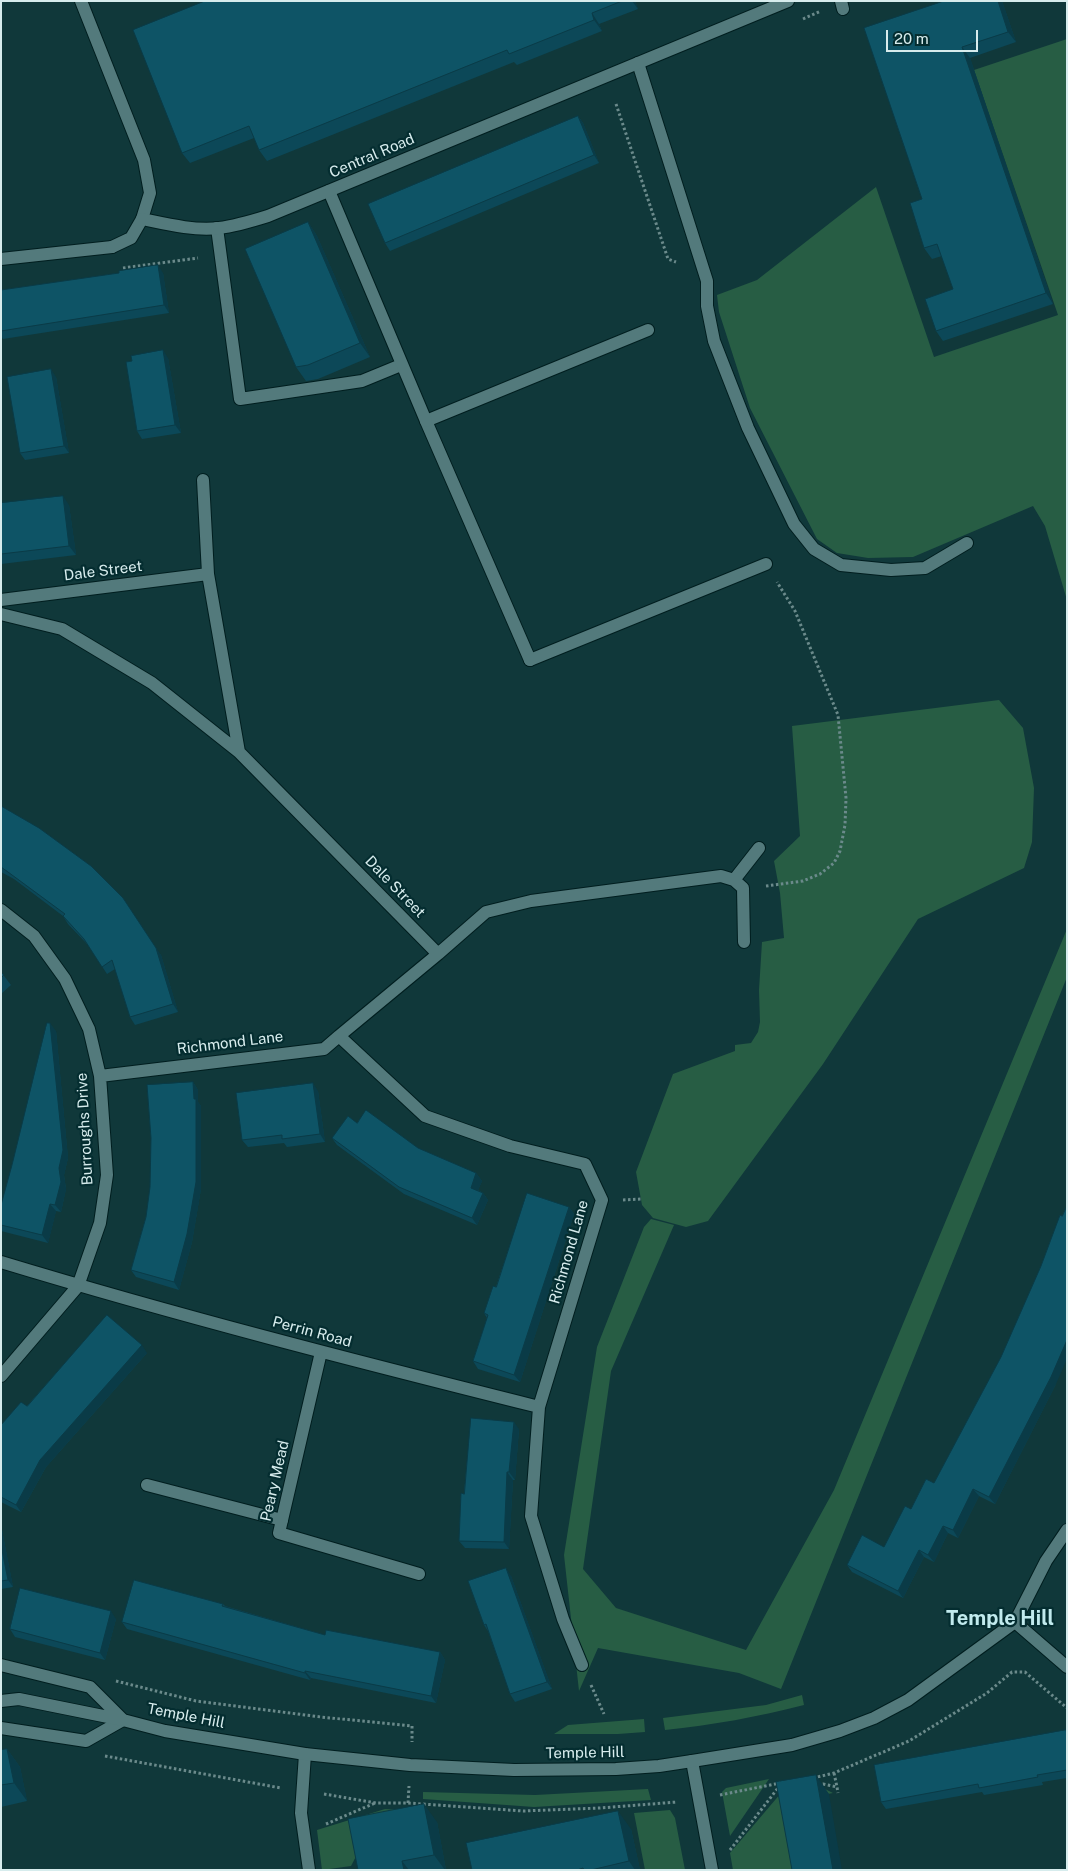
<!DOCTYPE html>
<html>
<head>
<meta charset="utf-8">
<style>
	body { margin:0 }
	#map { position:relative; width:1068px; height:1871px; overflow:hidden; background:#10383a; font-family:"Public Sans",sans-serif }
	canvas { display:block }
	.frame { position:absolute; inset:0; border:2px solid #d7eced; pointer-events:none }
	.scale { position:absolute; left:886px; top:30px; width:92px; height:22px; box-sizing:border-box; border:2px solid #d7eced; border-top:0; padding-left:6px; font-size:15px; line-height:18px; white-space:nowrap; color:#d7eced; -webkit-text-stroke:4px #042d30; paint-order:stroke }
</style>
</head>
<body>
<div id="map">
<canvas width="1068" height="1871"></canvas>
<div class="frame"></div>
<div class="scale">20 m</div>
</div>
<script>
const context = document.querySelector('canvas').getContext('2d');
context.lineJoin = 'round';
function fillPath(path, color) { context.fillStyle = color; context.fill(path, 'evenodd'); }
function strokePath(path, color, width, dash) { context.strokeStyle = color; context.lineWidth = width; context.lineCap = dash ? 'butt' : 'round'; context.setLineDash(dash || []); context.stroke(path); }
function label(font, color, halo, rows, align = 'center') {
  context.font = font + ' "Public Sans",sans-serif'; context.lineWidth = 4.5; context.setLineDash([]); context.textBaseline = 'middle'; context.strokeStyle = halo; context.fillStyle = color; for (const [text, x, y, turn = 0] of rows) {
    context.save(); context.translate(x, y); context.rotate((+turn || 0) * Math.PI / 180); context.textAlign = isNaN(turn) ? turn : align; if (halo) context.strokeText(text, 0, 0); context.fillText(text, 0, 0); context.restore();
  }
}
const green = new Path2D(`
	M1067 39V600L1045 526 1033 506 913 557 868 558 837 553 817 539 750 408 719 312 717 295 757 280 876 187 934 357 1058 315 974 70Z
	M999 700 1023 728 1034 788 1032 842 1024 868 918 919 823 1064 708 1221 686 1227 653 1218 642 1205 636 1172 673 1074 735 1051V1045L751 1043 758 1032 760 1022 759 990 762 942 784 938 780 893 774 861 800 836 792 726Z
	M1067 929V977L781 1689 739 1673 598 1648 579 1691 564 1555 597 1347 644 1227 651 1219 674 1225 611 1371 583 1569 616 1608 746 1650 834 1490Z
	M802 1695 804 1705C758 1717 712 1725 665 1730L663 1718 766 1705Z
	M644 1719 645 1732 618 1734H554L568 1725Z
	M769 1779 730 1836 722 1792 726 1788Z
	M821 1787 833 1793 790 1801 802 1870H733L730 1853 781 1793Z
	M648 1789 651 1800 534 1807 423 1799V1792L535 1795Z
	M385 1809 424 1811 362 1845 351 1866 322 1870 317 1830Z
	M670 1810 675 1818 685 1870H645L634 1813Z`);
const path = new Path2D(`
	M803 19 821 11
	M616 104 668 259 676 262
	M123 268 198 258
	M766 886 803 881 820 874 834 863 840 851 845 825 846 798 838 715 795 611 777 582
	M623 1200 641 1199
	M116 1681 196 1701 321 1717 412 1726V1742
	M591 1685 604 1714
	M105 1756 281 1788
	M834 1773 837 1787
	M813 1778 834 1773 909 1741 987 1693 1012 1672H1025L1067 1708
	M818 1785 823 1784 837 1787 838 1793
	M324 1794 376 1803H408L523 1811 600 1808 677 1802
	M720 1795 780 1783
	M408 1803 409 1786
	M326 1824 375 1803
	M730 1850 778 1788`);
const service = new Path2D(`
	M841 1 843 9
	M638 63 707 281V306L714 341 748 428 794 524 814 549 841 565 891 570 925 568 967 543
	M217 228 240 399 362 381 401 365
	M530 660 426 421 648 330
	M147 1485 282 1520
	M1 1728 86 1741 123 1720`);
const minor = new Path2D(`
	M81 1 144 160 150 193 142 219
	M329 191 426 421
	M1 259 112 247
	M203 480 208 574
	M1 600 208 574 239 752
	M1 614 62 629 152 683 239 752 438 954 339 1036
	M530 660 766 564
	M734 880 759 848
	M1 910 34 936 65 979 89 1029 100 1076 107 1175 100 1223 78 1286 1 1376
	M438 954 486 912 531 901 721 876 734 880 743 888 744 942
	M100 1076 324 1049 339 1036 425 1116 510 1146 585 1164 602 1200 539 1407 531 1516 563 1619 582 1665
	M1 1262C179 1316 359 1362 539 1407
	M321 1352 279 1533 419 1574
	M1015 1622 1067 1667
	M305 1754 301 1813 309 1870
	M692 1761 712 1870`);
const tertiary = new Path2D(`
	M112 247 131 238 142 219C166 224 194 231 219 228 236 226 252 221 268 216L788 1
	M1 1665 90 1687 123 1720
	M1 1701 19 1699 123 1720 165 1731 305 1754 410 1765 514 1770 616 1769 659 1766 692 1761 792 1745 840 1731 874 1718 908 1700 1015 1622 1046 1561 1067 1530`);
const wall = new Path2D(`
	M205 1H635L638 9 599 24 602 31 517 65 514 62 267 161 259 150 254 138 190 163 182 153Z
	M1002 1 1016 42 970 58 1053 304 943 341 936 331 953 289 942 256 932 259 924 248 922 199 864 28Z
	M578 116 583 123 599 163 390 251 385 243Z
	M308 222 317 236 370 357 318 379 306 381 296 367Z
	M163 273 169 313 3 339 1 336V290Z
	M168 358 181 433 142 439 137 431 132 361Z
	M56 377 69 453 25 460 20 453Z
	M1 503 69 505 76 555 1 564Z
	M1 806 161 955 178 1012 135 1025 130 1017 115 969 107 974 88 945 68 924 63 916 14 879 1 872Z
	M1 972 11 985 1 994Z
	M56 1031 68 1158 64 1175 66 1189 61 1212 56 1211 48 1243 1 1231V1205Z
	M193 1082 198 1090V1102L201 1106V1189L192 1242 179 1290 136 1277 131 1270 146 1217Z
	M318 1091 325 1142 287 1147 284 1143 248 1147 242 1140Z
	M357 1123 476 1173 482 1181 478 1190 483 1193 488 1200 477 1225 404 1194 337 1145 332 1138Z
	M569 1207 574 1214 520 1382 478 1369 473 1361 487 1318 484 1313 496 1287Z
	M147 1353 46 1467 21 1512 1 1502V1425L27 1406Z
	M1056 1384 995 1504 979 1496 958 1538 948 1533 934 1562 924 1557 903 1598 852 1572 847 1565 884 1547 911 1509 934 1483Z
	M519 1429 515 1480H513L509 1549 465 1548 459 1541 464 1494Z
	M1 1525 13 1587 1 1589Z
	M511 1576 552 1689 515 1702 510 1694 488 1631 484 1625Z
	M223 1604 225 1606 325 1635 440 1652 445 1660 436 1703 311 1678 310 1680 127 1629 122 1622Z
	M116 1619 105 1660 15 1637 10 1629Z
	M1067 1731V1778L1042 1782 1043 1785 984 1795 982 1792 886 1809 881 1802Z
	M7 1749 20 1767 27 1801 1 1807V1750Z
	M437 1822 446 1870H358Z
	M631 1829 640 1870H472Z`);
const shadedWall = new Path2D(`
	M632 1H635L638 9Z
	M998 1H1002L1016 42 1008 32Z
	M592 13 599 24 602 31 594 20Z
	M962 47 970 58 1053 304 1046 293Z
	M578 116 583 123 599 163 594 155Z
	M308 222 317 236 370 357 360 343Z
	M158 265 163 273 169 313 164 305Z
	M163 350 168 358 181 433 175 425Z
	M51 369 56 377 69 453 64 446Z
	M63 496 69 505 76 555 69 546Z
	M123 898 161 955 178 1012 173 1004Z
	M50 1023 56 1031 68 1158 64 1175 66 1189 61 1212 55 1205 59 1168Z
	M193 1082 198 1090V1102L201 1106V1189L192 1242 179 1290 174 1282 194 1099Z
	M313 1083 318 1091 325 1142 320 1134Z
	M476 1173 482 1181 476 1195 471 1188Z
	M483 1193 488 1200 477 1225 472 1218Z
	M50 1204 56 1211 48 1243 42 1235Z
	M569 1207 574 1214 520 1382 514 1375Z
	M1067 1340V1359L1056 1384 995 1504 989 1497Z
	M142 1345 147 1353 46 1467 21 1512 16 1505 40 1460Z
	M514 1422 519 1429 515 1480 509 1472Z
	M507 1472 513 1480 509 1549 504 1542Z
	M973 1489 979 1496 958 1538 953 1530Z
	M1 1525 13 1587 8 1580 1 1545Z
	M943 1526 948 1533 934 1562 928 1555Z
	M919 1550 924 1557 903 1598 898 1591Z
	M506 1568 511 1576 552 1689 547 1682Z
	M111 1611 116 1619 105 1660 100 1653Z
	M440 1652 445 1660 436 1703 431 1696Z
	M305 1671 311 1678 310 1680 305 1673Z
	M7 1749 20 1767 27 1801 14 1783Z
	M816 1775 829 1794 842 1870H833Z
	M424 1804 437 1822 446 1870H445L434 1855Z
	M618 1811 631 1829 640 1870H635L629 1861Z
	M402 1861 409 1870H404Z`);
const building = new Path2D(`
	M205 1H622L592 13 594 20 509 54 507 50 259 150 249 126 182 153 133 30Z
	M944 1H998L1008 32 962 47 1046 293 936 331 925 299 953 289 937 244 924 248 910 203 922 199 864 28Z
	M578 116 594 155 385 243 368 204Z
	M308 222 360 343 308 365 296 367 245 249Z
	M158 265 164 305 1 331V290L119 273V271Z
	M163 350 175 425 137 431 126 362 132 361 131 356Z
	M51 369 64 446 20 453 7 377Z
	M63 496 69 546 1 554V503Z
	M1 806 39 828 91 866 123 898 156 948 173 1004 130 1017 112 960 102 967 84 939 63 916 65 914 8 872 1 867Z
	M1 972 4 975 1 978Z
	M47 1023H50L63 1150 59 1168 61 1182 55 1205 50 1204 42 1235 1 1225V1205L12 1165Z
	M193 1082 194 1099H196V1182L187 1234 174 1282 131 1270 146 1217 150 1187 151 1138 147 1085Z
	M313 1083 320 1134 282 1139V1135L242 1140 236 1093Z
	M366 1110 418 1148 476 1173 471 1188 483 1193 472 1218 399 1187 332 1138 348 1116 357 1123Z
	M527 1193 569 1207 514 1375 473 1361 488 1315 484 1313 493 1286 496 1287Z
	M1067 1206V1340L1051 1377 989 1497 973 1489 953 1530 943 1526 928 1555 919 1550 898 1591 847 1565 862 1535 884 1547 905 1506 911 1509 926 1479 934 1483 1001 1357 1041 1266 1060 1215 1062 1216Z
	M107 1315 142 1345 40 1460 16 1505 1 1497V1425L21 1402 27 1406Z
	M471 1418 514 1422 509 1472H507L504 1542 459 1541 461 1493 464 1494Z
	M1 1545 8 1580 1 1581Z
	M506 1568 547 1682 510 1694 486 1624 484 1625 468 1581Z
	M134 1580 223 1604 222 1606 325 1635 326 1630 440 1652 431 1696 305 1671V1673L122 1622Z
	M20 1588 111 1611 100 1653 10 1629Z
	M1066 1730 1067 1734V1770L1037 1775 1038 1777 979 1788 978 1784 881 1802 874 1765Z
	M7 1749 14 1783 1 1785V1750Z
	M816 1775 833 1870H792L776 1782Z
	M424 1804 434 1855 402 1861 404 1870H358L348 1819Z
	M618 1811 629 1861 591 1870H584L583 1868 577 1870H472L466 1843Z`);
const streetNames = [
	["Central Road",372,156,-23],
	["Dale Street",103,571,-7],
	["Dale Street",395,887,46],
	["Richmond Lane",230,1043,-7],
	["Burroughs Drive",85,1129,-93],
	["Richmond Lane",569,1252,-74],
	["Perrin Road",312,1332,15],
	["Peary Mead",275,1481,-77],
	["Temple Hill",186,1716,11],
	["Temple Hill",585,1753,-1]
];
const districtNames = [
	["Temple Hill",1000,1619]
];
fillPath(green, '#275d44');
strokePath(service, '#011e1f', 14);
strokePath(minor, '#011e1f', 14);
strokePath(tertiary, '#011e1f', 14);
strokePath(path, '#6b8a8b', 3, [2.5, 2.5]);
strokePath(service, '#537a7c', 12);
strokePath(minor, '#537a7c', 12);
strokePath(tertiary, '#537a7c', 12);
fillPath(wall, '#0c4858');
fillPath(shadedWall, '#0a3b47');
fillPath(building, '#0e5466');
strokePath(building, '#0a3b47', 1);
label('15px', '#d7eced', '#042d30', streetNames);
label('bold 20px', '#c1eaed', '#042d30', districtNames);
</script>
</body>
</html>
